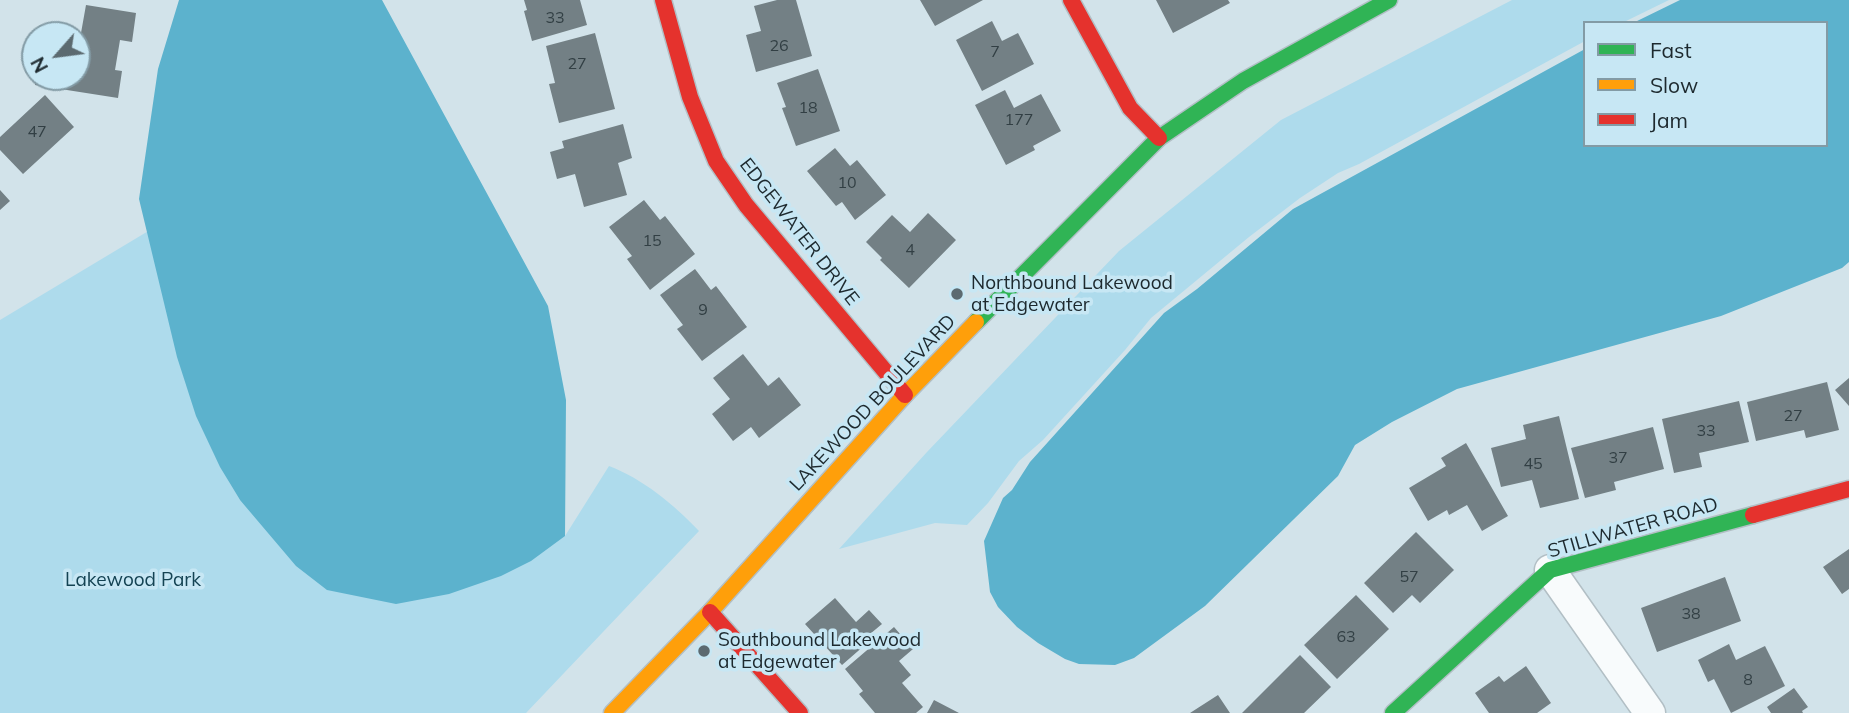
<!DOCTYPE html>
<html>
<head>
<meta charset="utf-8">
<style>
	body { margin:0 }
	#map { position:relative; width:1849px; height:713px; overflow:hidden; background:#d2e3ea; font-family:Mulish,sans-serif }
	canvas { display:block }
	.legend { position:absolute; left:1583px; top:21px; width:245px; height:126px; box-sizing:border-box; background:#c7e7f4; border:2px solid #839ba5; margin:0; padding:9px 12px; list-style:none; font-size:21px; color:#1d292e }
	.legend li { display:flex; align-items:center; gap:14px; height:35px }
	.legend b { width:35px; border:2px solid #839ba5 }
	.north { position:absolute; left:21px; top:21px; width:70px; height:70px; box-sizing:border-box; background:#c7e7f4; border:2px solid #839ba5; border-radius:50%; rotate:242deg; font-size:19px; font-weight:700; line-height:28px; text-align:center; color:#1d292e }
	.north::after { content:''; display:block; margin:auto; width:24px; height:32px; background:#5c6a70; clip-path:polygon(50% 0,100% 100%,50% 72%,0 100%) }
</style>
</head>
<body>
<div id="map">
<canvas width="1849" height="713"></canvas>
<ul class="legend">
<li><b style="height:9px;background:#30b455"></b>Fast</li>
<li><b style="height:9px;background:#ff9f0a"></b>Slow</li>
<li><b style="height:9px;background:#e5322d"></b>Jam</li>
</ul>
<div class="north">N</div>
</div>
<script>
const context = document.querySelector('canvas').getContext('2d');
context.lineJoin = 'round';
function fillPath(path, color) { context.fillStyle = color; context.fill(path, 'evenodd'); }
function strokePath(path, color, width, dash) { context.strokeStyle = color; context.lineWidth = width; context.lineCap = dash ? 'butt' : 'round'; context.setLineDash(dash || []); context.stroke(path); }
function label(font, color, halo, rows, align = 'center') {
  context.font = font + ' Mulish,sans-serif'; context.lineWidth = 7; context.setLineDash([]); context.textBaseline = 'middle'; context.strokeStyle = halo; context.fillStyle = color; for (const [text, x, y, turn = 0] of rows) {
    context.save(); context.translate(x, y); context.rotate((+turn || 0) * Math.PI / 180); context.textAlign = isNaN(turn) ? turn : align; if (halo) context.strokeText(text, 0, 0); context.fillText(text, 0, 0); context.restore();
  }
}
const green = new Path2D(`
	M1512 0H1669L1622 23H1585V41L1359 164 1338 173 1300 198 1249 237 1151 318 1125 350 1043 440 1019 461 988 503 967 525 935 523 839 549 927 452 1119 251 1281 120Z
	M155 227C164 323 188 417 240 500L565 536 609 466C643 479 673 504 699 531L526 713H0V320Z`);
const water = new Path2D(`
	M179 0H382L548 306 566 400 565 536 531 561 501 576 449 594 396 604 327 590 296 566 240 500 220 467 196 416 177 357 139 199 158 69Z
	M1680 0H1849V262L1842 268 1721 316 1457 389 1392 422 1355 445 1338 476 1205 606 1134 658 1115 665 1079 664 1065 659 1038 643 1017 627 998 607 990 592 984 541 1003 498 1012 490 1030 462 1164 313 1197 289 1293 209 1585 49V145H1826V23H1633Z`);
const building = new Path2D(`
	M524 0H580L587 25 532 41 524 11 527 10Z
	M777 0H796L812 56 756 72 746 35 761 31 754 6Z
	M920 0H983L935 26Z
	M1156 0H1228L1230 3 1173 33Z
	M86 5 136 13 132 42 120 40 115 70 122 71 118 98 35 85 36 77H77V35H74V31L81 33Z
	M992 21 1002 41 1018 33 1034 64 982 91 956 40Z
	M595 33 615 109 559 123 549 84 555 83 546 46Z
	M818 69 840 131 796 146 782 108 786 107 777 83Z
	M1005 90 1014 108 1041 94 1061 131 1033 146 1035 150 1006 165 975 105Z
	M45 95 74 127 23 174 0 150V137Z
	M623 124 632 158 618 163 627 195 584 207 575 174 557 179 550 152 564 148 562 141Z
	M835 148 850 166 857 160 886 195 855 220 842 202 836 206 807 171Z
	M0 190 10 201 0 210Z
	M644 200 660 220 665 216 695 254 650 290 627 259 632 256 609 227Z
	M928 213 956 240 909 288 880 260 882 258 866 242 892 215 910 232Z
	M695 269 711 290 716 286 747 327 702 361 677 329 683 325 660 295Z
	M743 354 768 386 779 377 801 405 759 438 751 427 733 441 712 414 730 399 713 378Z
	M1849 378V406L1835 390Z
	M1827 382 1839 430 1806 438 1804 430 1756 441 1747 402Z
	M1739 401 1749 442 1699 453 1702 467 1674 473 1662 419Z
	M1559 416 1579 499 1540 508 1532 480 1501 487 1491 448 1526 439 1523 425Z
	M1653 427 1664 469 1614 482 1616 490 1585 498 1571 448Z
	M1466 443 1508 516 1482 531 1467 505 1449 515 1447 510 1428 521 1409 488 1446 466 1441 458Z
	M1416 532 1454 570 1420 603 1412 595 1393 613 1364 583Z
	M1849 549V589L1842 594 1823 567Z
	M1725 577 1741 621 1657 652 1641 608Z
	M1356 595 1389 629 1337 679 1304 645Z
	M835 598 856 622 869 610 882 624 870 634 873 638 842 665 805 624Z
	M894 627 913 649 899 661 911 675 902 683 923 707 916 713H875L859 694 863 691 845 669Z
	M1729 644 1736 660 1765 646 1785 686 1731 713 1714 679 1708 682 1698 660Z
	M1300 655 1331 687 1304 713H1242Z
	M1526 666 1551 703 1537 713H1489L1475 693 1499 676 1504 682Z
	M1794 688 1808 707 1802 711 1803 713H1771L1767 707Z
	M1218 695 1230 713H1190Z
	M934 700 959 713H927Z`);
const street = new Path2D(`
	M1550 570 1650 713`);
const fast = new Path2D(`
	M976 322 1159 138 1243 81 1389 0
	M1393 713 1550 570 1753 515`);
const slow = new Path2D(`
	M612 713 710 612 905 395 976 322`);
const jam = new Path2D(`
	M663 0 690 97 716 161 746 205 905 395
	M1071 0 1130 108 1159 138
	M1753 515 1849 489
	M710 612 800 713`);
const markers = [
	[957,294,7,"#5c6a70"],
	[704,651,7,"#5c6a70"]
];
const numberNames = [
	["33",555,18],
	["26",779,46],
	["7",995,52],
	["27",577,64],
	["18",808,108],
	["177",1019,120],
	["47",37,132],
	["10",847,183],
	["15",652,241],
	["4",910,250],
	["9",703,310],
	["27",1793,416],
	["33",1706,431],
	["37",1618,458],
	["45",1533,464],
	["57",1409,577],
	["38",1691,614],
	["63",1346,637],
	["8",1748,680]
];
const streetNames = [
	["EDGEWATER DRIVE",799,232,52],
	["LAKEWOOD BOULEVARD",873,403,-47],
	["STILLWATER ROAD",1633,528,-16]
];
const poiNames = [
	["Northbound Lakewood",971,283],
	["at Edgewater",971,305],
	["Southbound Lakewood",718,640],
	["at Edgewater",718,662]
];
const parkNames = [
	["Lakewood Park",133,580]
];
fillPath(green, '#aedbec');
fillPath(water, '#5cb2cd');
fillPath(building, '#738085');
strokePath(street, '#b2bfc5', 33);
strokePath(fast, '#b2bfc5', 19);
strokePath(slow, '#b2bfc5', 19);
strokePath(jam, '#b2bfc5', 19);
strokePath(street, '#f8fbfc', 30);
strokePath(fast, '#30b455', 16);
strokePath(slow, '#ff9f0a', 16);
strokePath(jam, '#e5322d', 16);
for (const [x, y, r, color] of markers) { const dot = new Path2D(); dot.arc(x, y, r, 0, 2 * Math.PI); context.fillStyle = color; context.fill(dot); strokePath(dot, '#c7e7f4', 2.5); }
label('16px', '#323f44', null, numberNames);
label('19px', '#1d292e', '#c7e7f4', streetNames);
label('19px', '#1d292e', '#c7e7f4', poiNames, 'left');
label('19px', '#144353', '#c7e7f4', parkNames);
</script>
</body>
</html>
